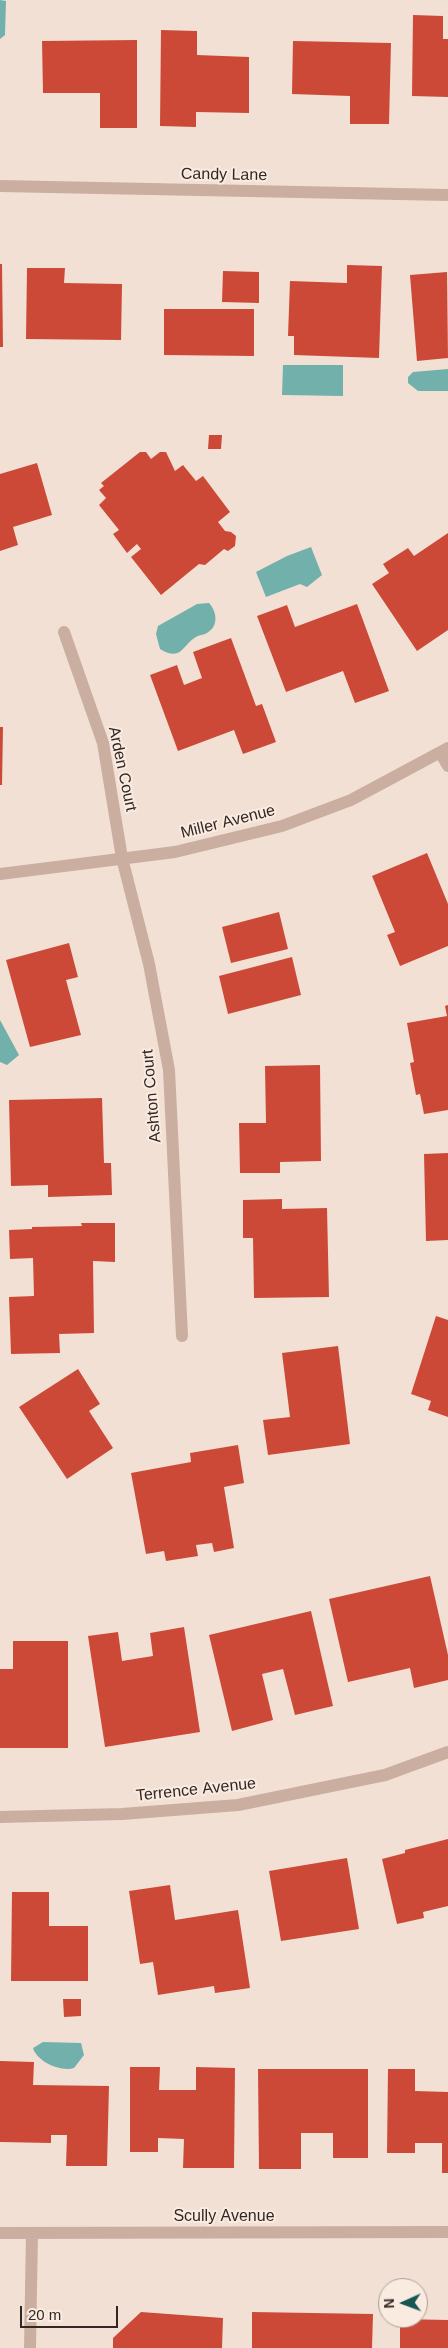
<!DOCTYPE html>
<html>
<head>
<meta charset="utf-8">
<style>
	body { margin:0 }
	#map { position:relative; width:448px; height:2348px; overflow:hidden; background:#f2e0d4; font-family:Helvetica,sans-serif }
	canvas { display:block }
	.north { position:absolute; left:378px; top:2278px; width:50px; height:50px; box-sizing:border-box; background:#faebe1; border:1px solid #aa9d95; border-radius:50%; rotate:268deg; font-size:14px; font-weight:700; line-height:20px; text-align:center; color:#332724 }
	.north::after { content:''; display:block; margin:auto; width:18px; height:22px; background:#185653; clip-path:polygon(50% 0,100% 100%,50% 72%,0 100%) }
	.scale { position:absolute; left:20px; top:2306px; width:98px; height:22px; box-sizing:border-box; border:2px solid #332724; border-top:0; padding-left:6px; font-size:15px; line-height:18px; white-space:nowrap; color:#332724; -webkit-text-stroke:4px #faebe1; paint-order:stroke }
</style>
</head>
<body>
<div id="map">
<canvas width="448" height="2348"></canvas>
<div class="north">N</div>
<div class="scale">20 m</div>
</div>
<script>
const context = document.querySelector('canvas').getContext('2d');
context.lineJoin = 'round';
function fillPath(path, color) { context.fillStyle = color; context.fill(path, 'evenodd'); }
function strokePath(path, color, width, dash) { context.strokeStyle = color; context.lineWidth = width; context.lineCap = dash ? 'butt' : 'round'; context.setLineDash(dash || []); context.stroke(path); }
function label(font, color, halo, rows, align = 'center') {
  context.font = font + ' Helvetica,sans-serif'; context.lineWidth = 4; context.setLineDash([]); context.textBaseline = 'middle'; context.strokeStyle = halo; context.fillStyle = color; for (const [text, x, y, turn = 0] of rows) {
    context.save(); context.translate(x, y); context.rotate((+turn || 0) * Math.PI / 180); context.textAlign = isNaN(turn) ? turn : align; if (halo) context.strokeText(text, 0, 0); context.fillText(text, 0, 0); context.restore();
  }
}
const water = new Path2D(`
	M0 0 6 1 5 35 0 39Z
	M283 365H343V396L282 395Z
	M448 369V391H418L408 383V377L413 372Z
	M311 547 322 575 307 587 300 584 266 597 256 572 287 556Z
	M209 603C217 612 219 626 207 633 204 635 199 635 196 637 182 645 182 662 160 649L156 634 158 626 197 604Z
	M0 1020 19 1055 7 1065 0 1062Z
	M43 2042 81 2043 84 2055 74 2068C61 2072 37 2062 33 2048Z`);
const building = new Path2D(`
	M413 15 443 16V39H448V97L412 96Z
	M161 30 197 31V55L249 57V113L196 112V127L160 126Z
	M137 40V128H100V93H43L42 41Z
	M293 41 391 43 389 124H350V96L292 94Z
	M0 264H2L3 347H0Z
	M347 265 382 266 379 358 294 355V336H288L290 281 347 283Z
	M27 268H65L64 283 122 284 121 340 26 339Z
	M223 271 259 272V303L222 302Z
	M447 272 448 358 417 361 410 275Z
	M164 309H254V356L164 355Z
	M209 435H222L221 449H208Z
	M140 452H146L151 459 160 452H166L175 471 183 465 196 481 203 476 230 512 218 522 225 531 231 532 236 536 235 546 228 551 224 549 205 565 199 564 161 595 131 557 141 549 137 544 127 553 113 534 119 530 99 505 106 498 99 490 104 486 101 483Z
	M37 463 52 515 13 527 18 545 0 551V474Z
	M448 533V630L417 651 372 584 389 573 383 564 408 548 414 556Z
	M357 604 389 691 355 703 343 671 286 692 257 616 287 605 295 627Z
	M231 638 256 706 262 704 276 742 243 754 234 730 178 751 150 675 177 665 184 685 202 678 193 652Z
	M0 727H3L2 785H0Z
	M427 853 448 904V946L400 966 387 935 395 932 372 876Z
	M279 912 288 949 231 963 222 927Z
	M69 943 78 977 66 980 81 1035 30 1047 6 960Z
	M292 957 301 995 228 1014 219 976Z
	M448 1005V1110L424 1114 420 1094 416 1095 410 1063 414 1062 407 1023 447 1016 445 1006Z
	M320 1065 321 1161 280 1162V1173H240L239 1123H266L265 1066Z
	M102 1098 104 1163H111L112 1195 48 1197V1185L11 1186 9 1100Z
	M448 1153V1240L426 1241 424 1154Z
	M282 1199V1209L327 1208 329 1297 254 1298 253 1238H243V1200Z
	M81 1223H115V1262L93 1261 94 1333 59 1334 60 1353 11 1354 9 1297 34 1296 33 1258 10 1259 9 1230 32 1229V1227L82 1226Z
	M436 1316 448 1320V1417L428 1410 431 1401 411 1394Z
	M338 1346 350 1444 268 1455 263 1420 290 1417 282 1353Z
	M78 1369 100 1404 89 1411 113 1448 67 1479 19 1407Z
	M238 1445 244 1483 224 1487 234 1548 214 1552 212 1543 196 1545 198 1556 166 1561 164 1551 146 1554 131 1473 191 1462 190 1453Z
	M430 1576 448 1655V1680L414 1688 410 1668 348 1682 329 1599Z
	M311 1611 333 1706 295 1715 283 1669 262 1674 273 1720 232 1731 209 1635Z
	M184 1627 200 1732 105 1747 88 1636 118 1632 122 1661 153 1656 150 1633Z
	M13 1641H68V1748H0V1669H13Z
	M448 1839V1906L423 1912 424 1918 397 1924 382 1859 405 1853V1850Z
	M347 1858 359 1929 281 1941 269 1871Z
	M170 1885 175 1920 238 1910 250 1988 215 1993 214 1986 158 1995 153 1962 140 1964 129 1891Z
	M12 1892H49V1926H88V1981H11Z
	M63 1999H81V2016L64 2017Z
	M0 2061 34 2062 33 2085 109 2086 107 2166H66L67 2135H51V2143L0 2142Z
	M130 2067H160L159 2090H196V2067L235 2068 234 2168H183L184 2139 158 2138V2152H130Z
	M258 2069H368V2158H333V2133H301V2169H259Z
	M388 2069H415V2091L448 2092V2173H442V2143H415V2153H387Z
	M141 2312 223 2318 222 2348H113V2338Z
	M252 2312 373 2314 372 2348H252Z
	M400 2319 448 2320V2348H400Z`);
const minor = new Path2D(`
	M0 186 448 195
	M64 632 103 743 122 858 149 964 169 1070 182 1336
	M441 754 448 766
	M0 874 175 852 282 826 351 800 448 748
	M0 1817 122 1814 238 1805 385 1775 448 1752
	M0 2233 448 2232
	M30 2348 32 2233`);
const streetNames = [
	["Candy Lane",224,175,1],
	["Arden Court",122,769,78],
	["Miller Avenue",228,822,-14],
	["Ashton Court",152,1096,-95],
	["Terrence Avenue",196,1790,-6],
	["Scully Avenue",224,2217]
];
fillPath(water, '#72b0ab');
fillPath(building, '#cd4937');
strokePath(minor, '#caaea0', 12);
label('16px', '#332724', '#faebe1', streetNames);
</script>
</body>
</html>
